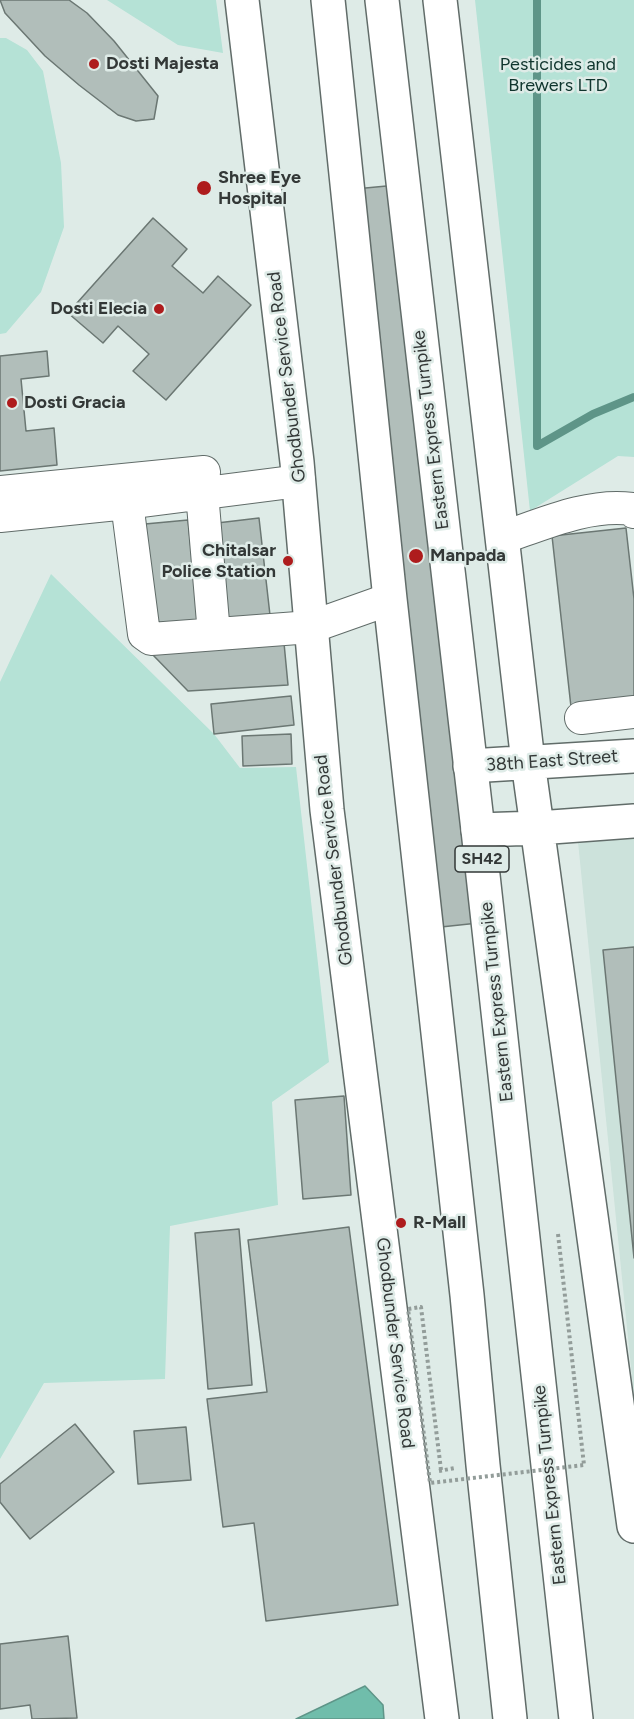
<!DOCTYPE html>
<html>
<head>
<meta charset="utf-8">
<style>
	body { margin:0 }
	canvas { display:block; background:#deebe7 }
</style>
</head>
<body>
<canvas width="634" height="1719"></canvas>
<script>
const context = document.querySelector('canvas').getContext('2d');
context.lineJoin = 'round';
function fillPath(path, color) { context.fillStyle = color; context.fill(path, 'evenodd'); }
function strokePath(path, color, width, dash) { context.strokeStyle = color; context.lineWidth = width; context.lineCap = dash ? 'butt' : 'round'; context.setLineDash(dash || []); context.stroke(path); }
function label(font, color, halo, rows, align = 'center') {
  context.font = font + ' Figtree,sans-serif'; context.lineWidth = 5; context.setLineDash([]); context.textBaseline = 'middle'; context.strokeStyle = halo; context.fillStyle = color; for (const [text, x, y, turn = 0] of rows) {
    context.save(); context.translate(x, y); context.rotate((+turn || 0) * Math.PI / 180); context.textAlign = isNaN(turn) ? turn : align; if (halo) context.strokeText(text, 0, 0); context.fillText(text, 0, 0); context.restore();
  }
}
const built = new Path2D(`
	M634 839V1397L578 842Z`);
const green = new Path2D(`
	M107 0H216L223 53 178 45Z
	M475 0H634V457L618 456 530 511Z
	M0 38H6L27 50 43 71 61 163 64 227 41 292 6 333 0 334Z
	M51 574 214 734 240 768 296 767 329 1062 272 1102 278 1205 170 1226 165 1379 44 1383 0 1459V682Z`);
const water = new Path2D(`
	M365 1686 383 1705 384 1719H296Z`);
const stream = new Path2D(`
	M537 0V446L593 414 634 397`);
const building = new Path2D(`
	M0 0H69L87 13 114 41 158 96 154 119 136 121 118 115 79 85 45 56 5 13Z
	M418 183 497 921 413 930 334 191Z
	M153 218 187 249 172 266 203 293 218 276 251 305 166 400 133 371 149 354 118 326 103 343 68 313Z
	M47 351 49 376 21 379 26 431 54 428 57 465 0 471V356Z
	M259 518 271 624 228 628 217 523Z
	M188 520 199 625 156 630 145 524Z
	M626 528 634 599V700L571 707 552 536Z
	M284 643 288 685 188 691 152 654Z
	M291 696 294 725 214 734 211 704Z
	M291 734 292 764 243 766 242 736Z
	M634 947V1258L603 950Z
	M344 1096 351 1195 303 1199 295 1100Z
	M349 1227 398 1605 266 1621 254 1523 223 1527 207 1399 267 1392 248 1240Z
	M239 1229 252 1385 208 1389 195 1233Z
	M75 1424 114 1472 30 1539 0 1502V1484Z
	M186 1427 191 1480 138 1484 134 1431Z
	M68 1636 77 1718 32 1719 30 1705 0 1709V1644Z`);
const path = new Path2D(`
	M558 1234 584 1465
	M439 1471 455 1468`);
const minor = new Path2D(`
	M0 492 204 472
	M202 493 214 634
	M127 503 144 634 151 639 311 627 390 599
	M0 516 127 503 299 481
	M502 538C543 524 589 503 632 509L634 512
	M581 718 634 712`);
const tertiary = new Path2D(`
	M242 0 297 462 327 810 442 1719
	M440 0 528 762 634 1526
	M470 766 634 756
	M478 830 538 828 634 821`);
const primary = new Path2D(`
	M328 0 390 599 467 1295 483 1465 510 1719
	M382 0 478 830 576 1719`);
const pathBridge = new Path2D(`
	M441 1470 421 1307 408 1309 430 1483 584 1465`);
const markers = [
	[94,64,6,"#ae1c1d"],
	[204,188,8,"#ae1c1d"],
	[159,309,6,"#ae1c1d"],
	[12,403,6,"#ae1c1d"],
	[416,556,8,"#ae1c1d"],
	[288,561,6,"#ae1c1d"],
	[401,1223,6,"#ae1c1d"]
];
const shields = [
	[482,859,54]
];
const shieldNames = [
	["SH42",482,859]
];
const poiNames = [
	["Dosti Majesta",106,64],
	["Shree Eye",218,178],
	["Hospital",218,199],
	["Dosti Elecia",147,309,"right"],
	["Dosti Gracia",24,403],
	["Chitalsar",276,551,"right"],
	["Police Station",276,572,"right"],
	["Manpada",430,556],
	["R-Mall",413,1223]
];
const parkNames = [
	["Pesticides and",558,65],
	["Brewers LTD",558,86]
];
const streetNames = [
	["Ghodbunder Service Road",287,377,-97],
	["Eastern Express Turnpike",431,430,-97],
	["38th East Street",552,761,-4],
	["Ghodbunder Service Road",334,860,-97],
	["Eastern Express Turnpike",497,1002,-96],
	["Ghodbunder Service Road",395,1343,83],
	["Eastern Express Turnpike",550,1485,-96]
];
fillPath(built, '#cce2db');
fillPath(green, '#b5e2d6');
fillPath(water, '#70bdab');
strokePath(water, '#5e9588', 1.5);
strokePath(stream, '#5e9588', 8);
fillPath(building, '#b1beba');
strokePath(building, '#6b7773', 1.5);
strokePath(minor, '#616c69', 34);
strokePath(tertiary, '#616c69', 36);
strokePath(primary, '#616c69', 36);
strokePath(path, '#939d9a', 4, [3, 3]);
strokePath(minor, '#fff', 32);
strokePath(tertiary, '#fff', 33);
strokePath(primary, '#fff', 33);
strokePath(pathBridge, '#939d9a', 4, [3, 3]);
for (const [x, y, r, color] of markers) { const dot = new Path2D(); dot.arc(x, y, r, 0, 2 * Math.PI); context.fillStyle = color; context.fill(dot); strokePath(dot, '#deebe7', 2); }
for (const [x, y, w] of shields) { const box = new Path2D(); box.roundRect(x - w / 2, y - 13, w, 26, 4.5); context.fillStyle = '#deebe7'; context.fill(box); strokePath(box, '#333837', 1.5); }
label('bold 16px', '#333837', null, shieldNames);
label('bold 18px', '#333837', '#deebe7', poiNames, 'left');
label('18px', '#0f352d', '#deebe7', parkNames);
label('18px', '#333837', '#deebe7', streetNames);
</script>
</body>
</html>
